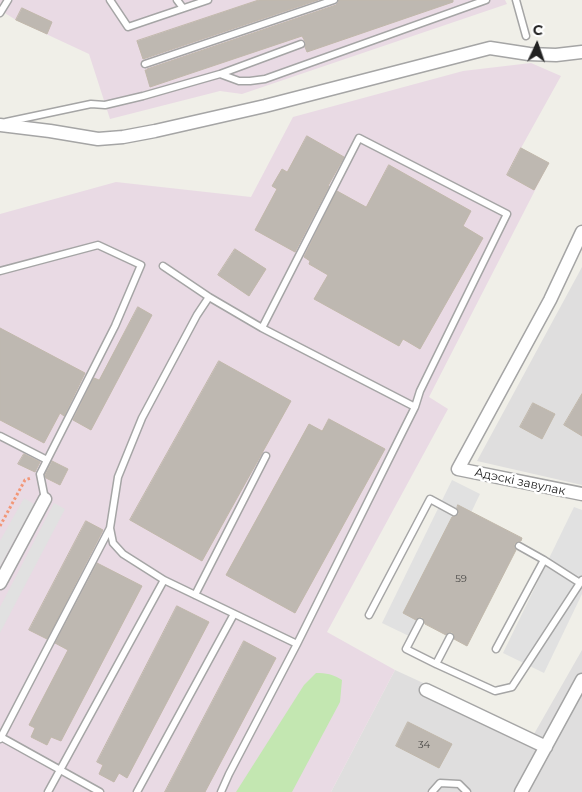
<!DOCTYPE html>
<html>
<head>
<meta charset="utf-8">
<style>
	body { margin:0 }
	#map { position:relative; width:582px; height:792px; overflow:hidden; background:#f0efe8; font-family:Montserrat,sans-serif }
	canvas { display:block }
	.north { position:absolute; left:512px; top:20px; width:50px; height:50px; -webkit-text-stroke:4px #fff; paint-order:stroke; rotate:3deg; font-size:14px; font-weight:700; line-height:20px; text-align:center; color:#212121 }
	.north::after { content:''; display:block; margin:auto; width:18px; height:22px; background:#212121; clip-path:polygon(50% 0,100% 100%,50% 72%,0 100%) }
</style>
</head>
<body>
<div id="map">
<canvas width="582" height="792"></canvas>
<div class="north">С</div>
</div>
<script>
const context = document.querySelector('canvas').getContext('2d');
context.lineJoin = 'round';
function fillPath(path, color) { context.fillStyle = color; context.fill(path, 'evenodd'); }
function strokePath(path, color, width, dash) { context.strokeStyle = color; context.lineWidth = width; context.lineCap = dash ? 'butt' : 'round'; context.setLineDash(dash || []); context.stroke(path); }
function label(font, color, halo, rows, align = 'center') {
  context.font = font + ' Montserrat,sans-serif'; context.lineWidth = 5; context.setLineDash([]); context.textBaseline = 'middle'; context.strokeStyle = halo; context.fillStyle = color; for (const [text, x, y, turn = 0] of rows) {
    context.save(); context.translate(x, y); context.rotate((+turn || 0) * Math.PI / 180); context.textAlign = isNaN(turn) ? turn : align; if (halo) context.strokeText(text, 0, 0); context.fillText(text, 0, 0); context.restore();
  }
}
const residential = new Path2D(`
	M582 267V485L477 461Z
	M582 650V792H331L395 670 534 734Z`);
const industrial = new Path2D(`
	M0 0H505L507 4 242 94 220 91 110 119 89 54 16 20 0 10Z
	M531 63 561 76 521 148 549 163 429 397 448 409 327 632 395 670 331 792H0V214L116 182 251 197 293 117 463 71Z`);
const grass = new Path2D(`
	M316 673C326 673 333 674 342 680L340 702 292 792H236L304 685Z`);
const parking = new Path2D(`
	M452 480 480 494 411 637 382 623Z
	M24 498 34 504 0 566V541Z
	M54 503 65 509 0 633V607Z
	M574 507 582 510V594L544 673 503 653Z`);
const building = new Path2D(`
	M259 0H318L143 59 137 41Z
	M339 0H453V2L307 52 305 47 306 43 302 36 150 87 145 70H147V69L336 5 338 3Z
	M22 8 52 22 47 34 16 20Z
	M307 136 344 157 328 186H329L295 252 255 230 277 189 272 186 282 169 287 172Z
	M521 148 549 163 534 190 507 175Z
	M389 165 471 211 463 226 483 238 420 349 403 339 399 346 314 299 328 275 309 264 310 261 304 257 337 191 366 207Z
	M235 249 266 269 249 296 218 275Z
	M138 307 152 315 91 430 73 420 94 378 99 380Z
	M0 328 85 373 64 416 60 413 44 443 0 420Z
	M219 361 291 401 202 561 130 520Z
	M582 394V436L564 425Z
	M533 403 555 414 542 439 520 427Z
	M329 419 385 449 295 613 226 575 309 424 322 431Z
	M24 454 40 462 35 472 18 464Z
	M52 461 68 469 60 485 46 478 45 475Z
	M458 505 522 538 521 541 517 542 514 544 515 548 516 550 467 646 454 639V635L452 632 448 633 446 635 425 624 424 620 422 617 418 618 416 620 403 613 452 517 456 516 459 514 458 510 457 508Z
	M86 521 103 530 47 639 29 630Z
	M97 563 142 586 61 741 51 737 47 745 31 737 35 728 29 725 68 650 55 643Z
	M177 606 209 622 127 778 119 773 114 782 99 774 103 765 97 762Z
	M244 641 276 658 205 792H165Z
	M408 722 452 744 439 768 396 746Z`);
const path = new Path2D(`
	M0 526 25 480 31 478`);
const service = new Path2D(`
	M110 0 128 27 208 0
	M177 0 183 8
	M516 0 526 36
	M0 13 8 0
	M145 64 334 0
	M220 74 239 81H250L265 79 486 0
	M6 122 91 104 105 105 143 96 220 74 301 44
	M163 266 209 297
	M0 271 98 245 141 265 115 326 40 474 45 499
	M0 436 47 460
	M544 560 580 583
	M195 595 266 456
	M369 615 430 499 454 512
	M420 622 406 649 436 664 495 691 512 687 582 580
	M297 644 164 580 123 554 113 543 110 528 118 477 142 418 197 315 209 297 262 328 415 407
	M496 649 544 560 519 546
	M436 664 450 637
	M1 737 100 792
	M0 739 110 528
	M48 792 164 580
	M137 792 234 614
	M221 792 229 774 297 644 399 439 415 407 420 391 507 214 359 138 262 328
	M432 792 440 783 459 784 467 792`);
const minor = new Path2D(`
	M0 125 50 131 98 139 123 137 155 131 265 106 490 48 529 54 556 55 582 52
	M582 232 550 300 458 469 582 494
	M0 583 45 499
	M426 690 546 747
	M521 792 582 680`);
const numberNames = [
	["59",461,579],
	["34",424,745]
];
const streetNames = [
	["Адэскі завулак",520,482,12]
];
fillPath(residential, '#dfdede');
fillPath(industrial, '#e9dae4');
fillPath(grass, '#c3e7b1');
fillPath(parking, '#e1e1e1');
fillPath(building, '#beb8b1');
strokePath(building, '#c1b8ab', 1);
strokePath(service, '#a5a5a5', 9);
strokePath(minor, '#a5a5a5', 15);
strokePath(path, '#f29778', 3, [2.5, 2.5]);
strokePath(service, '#fff', 6);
strokePath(minor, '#fff', 12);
label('10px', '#484745', null, numberNames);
label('12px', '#212121', '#fff', streetNames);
</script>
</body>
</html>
